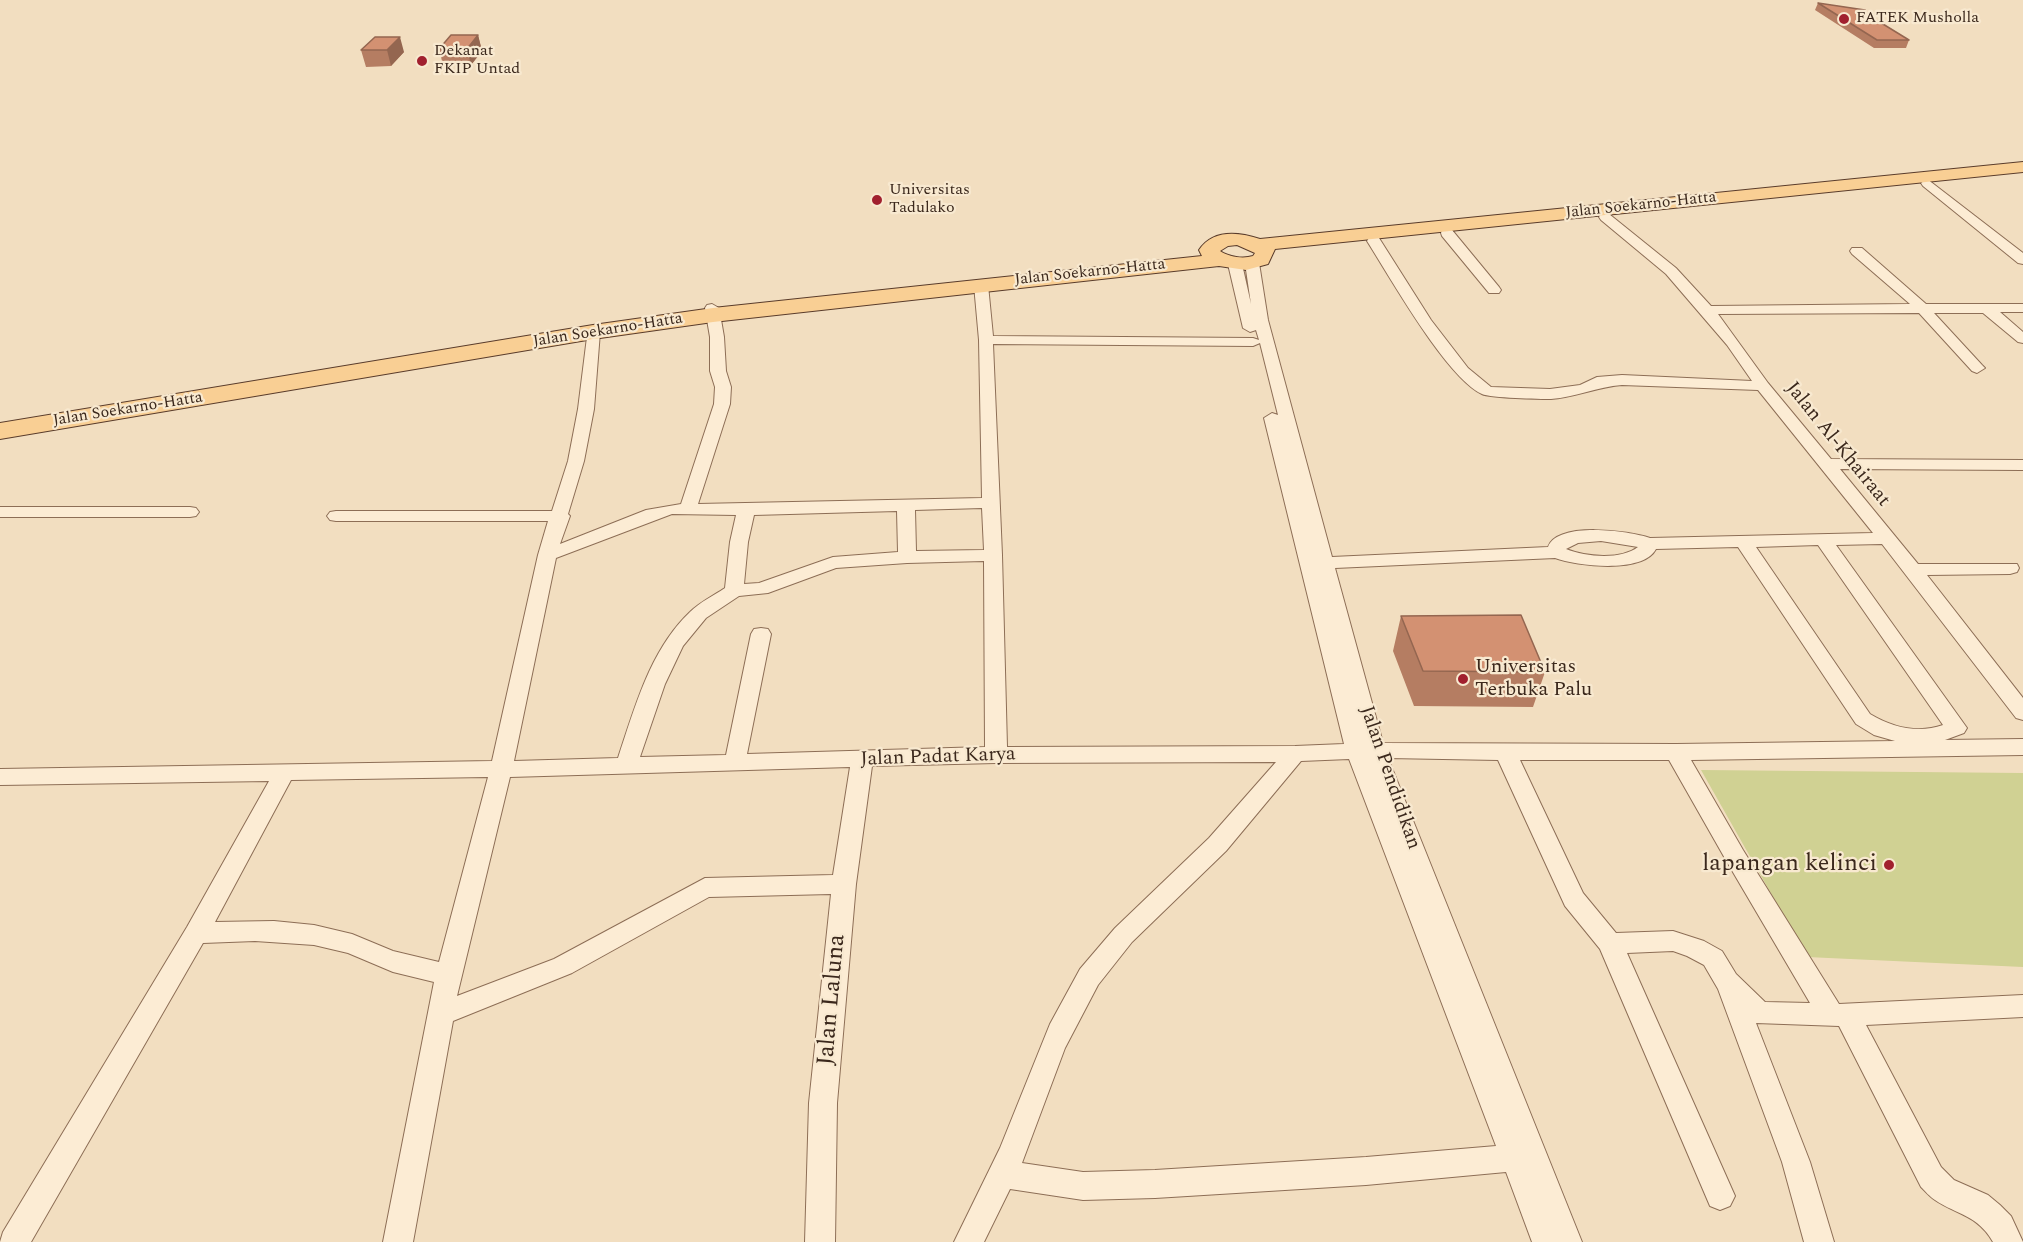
<!DOCTYPE html>
<html>
<head>
<meta charset="utf-8">
<style>
	body { margin:0 }
	canvas { display:block; background:#f2dec0 }
</style>
</head>
<body>
<canvas width="2023" height="1242"></canvas>
<script>
const context = document.querySelector('canvas').getContext('2d');
context.lineJoin = 'round';
function fillPath(path, color) { context.fillStyle = color; context.fill(path, 'evenodd'); }
function strokePath(path, color, width, dash) { context.strokeStyle = color; context.lineWidth = width; context.lineCap = dash ? 'butt' : 'round'; context.setLineDash(dash || []); context.stroke(path); }
function label(font, color, halo, rows, align = 'center') {
  context.font = font + ' Spectral,serif'; context.lineWidth = 4.5; context.setLineDash([]); context.textBaseline = 'middle'; context.strokeStyle = halo; context.fillStyle = color; for (const [text, x, y, turn = 0] of rows) {
    context.save(); context.translate(x, y); context.rotate((+turn || 0) * Math.PI / 180); context.textAlign = isNaN(turn) ? turn : align; if (halo) context.strokeText(text, 0, 0); context.fillText(text, 0, 0); context.restore();
  }
}
const green = new Path2D(`
	M1701 770 2023 773V967L1807 957Z`);
const street = new Path2D(`
	M1927 179 2023 253V264L2018 263 1923 186 1921 183Z
	M1605 213 1609 214 1676 268 1711 306 1910 304 1852 254 1850 251 1852 248H1862L1926 304H2023V312H2000L2023 332V343L2018 342 1983 313H1934L1982 365 1985 368 1977 373 1972 371 1919 313 1718 314 1768 383 1831 459 2023 460V470L1840 469 1918 564H2017L2019 568 2017 572 2010 574 1927 575 2023 698V720L2016 718 1882 544 1836 545 1967 728 1964 733 1945 740 2023 739V755L1691 760 1743 850 1839 1004 2023 995V1017L1866 1025 1941 1167 1954 1180 1988 1195 2000 1205 2011 1216 2023 1242H1993C1978 1215 1957 1215 1935 1200 1930 1197 1925 1191 1921 1187L1839 1026 1756 1023 1810 1162 1834 1242H1804L1782 1162 1718 989 1704 965 1687 956 1673 951 1627 953 1735 1196 1730 1206 1720 1210 1710 1206 1600 949 1565 906 1498 760 1388 758 1582 1242H1532L1506 1172 1366 1185 1155 1198 1083 1200 1010 1189 984 1242H954L1000 1148 1050 1024 1080 969 1115 928 1209 838 1276 762 996 763 872 766 856 884 837 1103 835 1242H805L809 1103 831 894 709 897 572 973 453 1021 413 1242H383L434 982 393 972 348 953 314 945 255 941 203 943 31 1242H0L3 1232 187 927 269 781 0 785V769L492 761 538 555 548 521H336L330 520 327 516 330 512 336 511H552L568 461 578 409 588 329 593 328 600 332 594 409 584 461 568 514 570 516 560 544 646 510 681 504 714 404 715 387 710 371V337L705 308 707 305 712 304 719 308 724 337 726 371 731 387 730 404 698 504 982 498 979 340 974 285 976 282H986L988 285 993 336 1253 338 1259 340 1256 330 1250 332 1243 328 1228 264 1235 260 1242 264 1251 304 1245 263 1252 259 1259 263 1268 320 1332 557 1548 547C1558 521 1629 531 1650 538L1873 533 1758 390 1622 385C1597 387 1576 397 1551 399 1540 399 1490 398 1482 394 1446 377 1390 277 1367 241L1369 238H1379L1431 320 1468 368 1491 387 1550 389 1580 385 1597 377 1622 375 1752 381 1727 345 1666 274 1601 220 1599 217 1601 214ZM1260 343 1278 415 1272 413 1264 418 1344 744 1295 746 1007 747 1002 555 993 344 1253 346ZM982 508 984 550 916 551 915 510ZM897 511 898 552 833 557 759 583 744 584 748 542 754 515ZM672 514 736 515 730 542 725 588C713 596 700 602 690 612 650 650 635 707 618 758L514 761 556 558ZM1601 541 1638 547C1621 560 1586 557 1566 549L1578 543ZM1818 545 1943 725C1918 734 1892 727 1870 714L1756 547ZM1738 547 1856 724 1874 735 1895 741 1676 744 1383 743 1335 568 1555 558C1577 566 1643 574 1656 549ZM984 561 985 747 747 754 771 634 768 629 761 628 754 629 751 634 726 755 640 757 665 684 683 646 706 618 739 596 768 593 836 568 907 563ZM1349 759 1496 1146 1366 1157 1155 1170 1083 1172 1022 1163 1065 1048 1098 985 1132 942 1226 851 1301 761ZM1520 760H1669L1727 862 1810 1003 1765 1002 1736 974 1722 951 1704 941 1673 931 1616 933 1583 893ZM850 767 833 875 705 878 554 959 457 996 510 777ZM488 777 439 962 393 951 352 934 314 925 274 921 215 922 291 780Z
	M1447 229 1452 230 1499 287 1501 290 1499 293H1489L1442 236 1441 233 1442 230Z
	M0 507H190L196 508 199 512 196 516 190 517H0Z`);
const primary = new Path2D(`
	M2023 162V172L1275 249 1268 264 1246 270 1219 266 713 322 593 339 0 439V423L593 325 713 308 1202 256 1199 250C1213 229 1239 232 1260 239ZM1237 245 1255 253 1253 256C1243 259 1229 257 1220 251L1228 246Z`);
const wall = new Path2D(`
	M1818 3 1865 10 1859 21 1909 40 1906 48H1874L1815 10Z
	M478 35 482 51 471 65H443L439 49Z
	M375 37 404 52 391 66 366 67 361 50Z
	M1401 616 1545 672 1533 707 1414 706 1393 651Z`);
const shadedWall = new Path2D(`
	M478 35 482 51 471 65 467 49Z
	M400 37 404 52 391 66 387 50Z`);
const building = new Path2D(`
	M1818 3 1865 10 1857 21H1878L1909 40H1877Z
	M451 35H478L467 49H439Z
	M375 37H400L387 50H361Z
	M1521 615 1545 672 1423 671 1401 616Z`);
const markers = [
	[1844,19,6,"#a1202e"],
	[422,61,6,"#a1202e"],
	[877,200,6,"#a1202e"],
	[1463,679,6,"#a1202e"],
	[1889,865,6,"#a1202e"]
];
const farPoinames = [
	["FATEK Musholla",1856,19],
	["Dekanat",434,52],
	["FKIP Untad",434,70],
	["Universitas",889,191],
	["Tadulako",889,209]
];
const farStreetnames = [
	["Jalan Soekarno-Hatta",1641,206,-6],
	["Jalan Soekarno-Hatta",1090,273,-6],
	["Jalan Soekarno-Hatta",608,331,-9],
	["Jalan Soekarno-Hatta",128,410,-9]
];
const streetNames = [
	["Jalan Al-Khairaat",1837,445,51],
	["Jalan Padat Karya",938,758,-2],
	["Jalan Pendidikan",1389,778,71]
];
const poiNames = [
	["Universitas",1475,668],
	["Terbuka Palu",1475,691]
];
const nearPoinames = [
	["lapangan kelinci",1877,865]
];
const nearStreetnames = [
	["Jalan Laluna",833,1000,-85]
];
fillPath(green, '#d0d193');
strokePath(street, '#8d6e56', 2);
strokePath(primary, '#5a3c2b', 2);
fillPath(street, '#fcecd4');
fillPath(primary, '#f9cf94');
fillPath(wall, '#b57d62');
fillPath(shadedWall, '#946650');
fillPath(building, '#d39172');
strokePath(building, '#946650', 1.5);
for (const [x, y, r, color] of markers) { const dot = new Path2D(); dot.arc(x, y, r, 0, 2 * Math.PI); context.fillStyle = color; context.fill(dot); strokePath(dot, '#f8e9d0', 2); }
label('16px', '#3b281c', '#f8e9d0', farPoinames, 'left');
label('16px', '#3b281c', '#f8e9d0', farStreetnames);
label('20px', '#3b281c', '#f8e9d0', streetNames);
label('20px', '#3b281c', '#f8e9d0', poiNames, 'left');
label('24px', '#3b281c', '#f8e9d0', nearPoinames, 'right');
label('24px', '#3b281c', '#f8e9d0', nearStreetnames);
</script>
</body>
</html>
